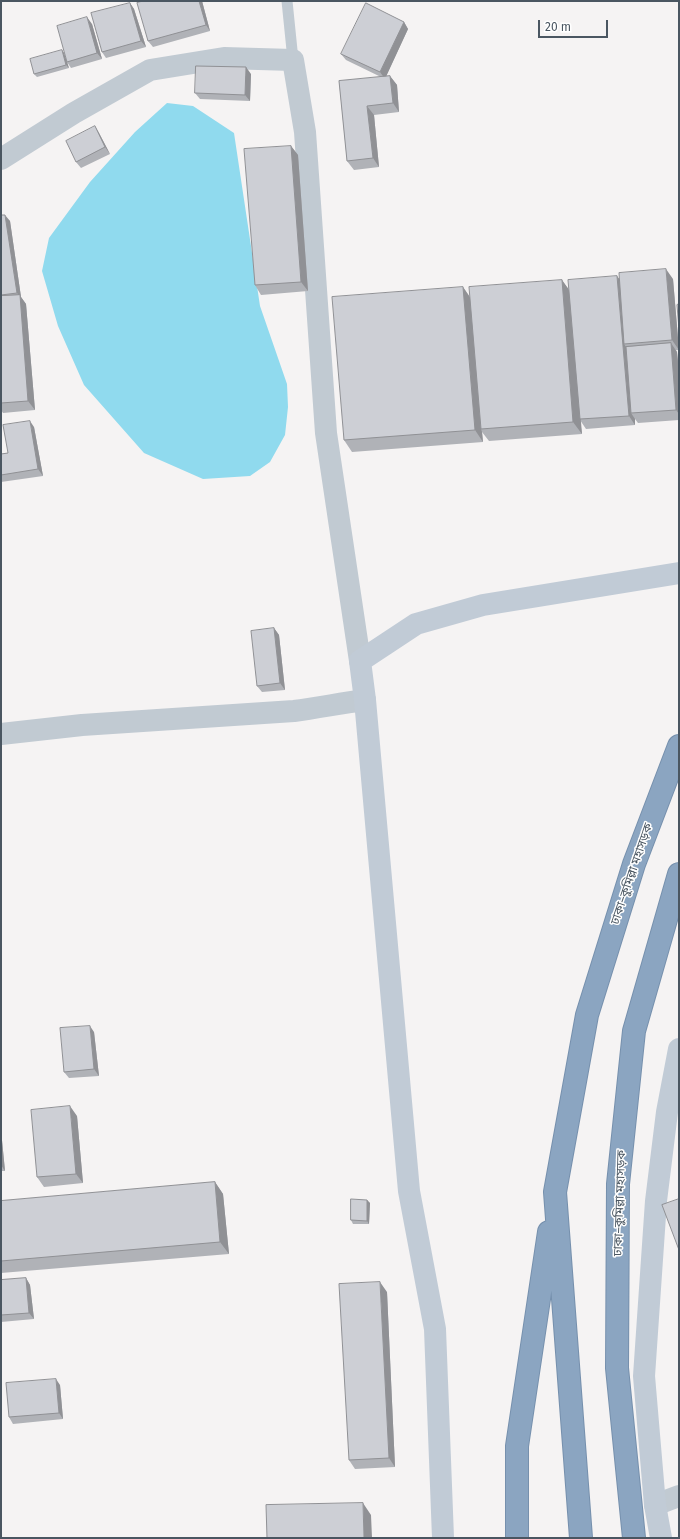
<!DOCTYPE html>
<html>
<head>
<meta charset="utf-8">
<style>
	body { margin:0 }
	#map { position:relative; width:680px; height:1539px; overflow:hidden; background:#f5f3f3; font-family:"Fira Sans",sans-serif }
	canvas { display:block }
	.frame { position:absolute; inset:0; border:2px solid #4a5661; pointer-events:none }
	.scale { position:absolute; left:538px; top:20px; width:70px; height:18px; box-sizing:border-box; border:2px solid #4a5661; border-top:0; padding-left:5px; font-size:12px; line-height:14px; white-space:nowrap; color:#4a5661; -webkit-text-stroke:3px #fff; paint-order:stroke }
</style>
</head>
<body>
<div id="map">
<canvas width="680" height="1539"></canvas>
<div class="frame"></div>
<div class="scale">20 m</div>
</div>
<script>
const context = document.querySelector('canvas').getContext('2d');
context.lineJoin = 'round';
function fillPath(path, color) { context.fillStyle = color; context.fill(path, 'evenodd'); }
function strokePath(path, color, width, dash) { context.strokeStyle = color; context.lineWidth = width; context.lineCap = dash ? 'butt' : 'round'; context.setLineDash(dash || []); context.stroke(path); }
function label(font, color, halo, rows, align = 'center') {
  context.font = font + ' "Fira Sans","Noto Sans Bengali",sans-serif'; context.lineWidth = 3; context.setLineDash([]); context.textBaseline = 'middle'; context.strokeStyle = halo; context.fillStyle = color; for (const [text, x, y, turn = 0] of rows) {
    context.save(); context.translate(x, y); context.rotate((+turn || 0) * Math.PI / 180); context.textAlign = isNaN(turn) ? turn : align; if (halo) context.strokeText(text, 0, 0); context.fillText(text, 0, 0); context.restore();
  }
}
const water = new Path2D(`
	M167 103 193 106 234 133 260 306 287 384 288 407 285 435 270 462 250 476 203 479 144 453 84 385 58 326 42 271 49 238 90 182 135 132Z`);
const lane = new Path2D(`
	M287 1 293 60`);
const street = new Path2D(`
	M1 159 74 113 150 70 224 58 293 60 305 132 326 433 360 661
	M1 734 82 725 294 711C318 708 341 703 365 700
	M655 1505 679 1496`);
const secondary = new Path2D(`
	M443 1538 435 1329 409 1191 365 700 360 661 416 624 483 605 679 573
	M661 1538 655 1505 644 1376 656 1201 667 1112 679 1049`);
const highway = new Path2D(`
	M517 1538V1446L549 1232
	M581 1538 555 1192 587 1015 634 864 679 746
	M634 1538 617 1368 618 1184 634 1031 679 874`);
const wall = new Path2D(`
	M143 1H202L210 31 153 47 148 41Z
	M130 3 134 9 146 47 106 58 102 52Z
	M404 22 408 29 386 76H390L397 85 399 112 374 115 379 167 354 170 347 161 339 81 381 77 346 60 341 54Z
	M92 24 102 59 71 68 67 62Z
	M62 50 64 53 69 68 37 77 34 74Z
	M251 74 250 101 200 99 195 93Z
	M95 126 99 133 110 154 81 168 76 162Z
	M291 146 298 155 308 291 261 295 255 285Z
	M1 215 10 221 21 297 26 304 35 410 3 413 1 410Z
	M617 276 619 279H673L679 350H676L677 352 679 371V420L638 423 635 419V425L586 429 580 420 582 434 489 441 482 432 483 442 352 452 344 440 463 287 470 297 562 280 569 291Z
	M34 427 43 476 1 482V454L8 453Z
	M274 628 279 635 285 690 262 692 257 686Z
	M94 1032 99 1076 69 1078 64 1072Z
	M77 1116 83 1183 44 1187 37 1177Z
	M1 1130 5 1171H1Z
	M215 1182 223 1194 229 1254 1 1273V1201Z
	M367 1200 370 1203 369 1224H353L351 1220Z
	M26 1278 30 1285 34 1319 1 1322V1280Z
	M387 1292 395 1467 355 1469 349 1460Z
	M60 1385 63 1419 13 1424 9 1417Z`);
const shadedWall = new Path2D(`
	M199 1H202L210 31 206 25Z
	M130 3 134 9 146 47 141 41Z
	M87 17 92 24 102 59 97 53Z
	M404 22 408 29 385 79 380 72Z
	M62 50 64 53 69 68 66 65Z
	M246 67 251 74 250 101 245 95Z
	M390 76 397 85 399 112 393 103Z
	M367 106 374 115 379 167 373 158Z
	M95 126 99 133 110 154 105 147Z
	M291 146 298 155 308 291 301 282Z
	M5 215 10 221 21 297 26 304 35 410 28 401 20 297 17 293Z
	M666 269 673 279 679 350 672 340Z
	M617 276 624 285V344L629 351 631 413 635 419V425L629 416Z
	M562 280 570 291 582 434 573 422Z
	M463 287 471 299 481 429 482 432 483 442 475 430Z
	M671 343 677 352 679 371V414L676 410Z
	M30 421 34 427 43 476 38 469Z
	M274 628 279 635 285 690 280 683Z
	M90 1026 94 1032 99 1076 94 1069Z
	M70 1106 77 1116 83 1183 76 1174Z
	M1 1130 5 1171 1 1165Z
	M215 1182 223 1194 229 1254 220 1242Z
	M367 1200 370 1203 369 1224 367 1221Z
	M26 1278 30 1285 34 1319 29 1313Z
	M380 1282 387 1292 395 1467 389 1458Z
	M56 1379 60 1385 63 1419 59 1413Z
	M363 1503 371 1515 372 1538H364Z`);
const building = new Path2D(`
	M143 1H199L206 25 148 41 137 3Z
	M130 3 141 41 102 52 91 13Z
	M366 3 404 22 380 72 341 54Z
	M87 17 97 53 67 62 57 26Z
	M62 50 66 65 34 74 30 59Z
	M196 66 246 67 245 95 195 93Z
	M390 76 393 103 367 106 373 158 347 161 339 81Z
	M95 126 105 147 76 162 66 141Z
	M291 146 301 282 255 285 244 149Z
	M1 215H5L17 293 1 295Z
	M666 269 672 340 624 344 619 273Z
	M617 276 629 416 580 419 568 280Z
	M562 280 573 422 481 429 469 287Z
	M463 287 475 430 344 440 332 297Z
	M20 295 28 401 1 403V296Z
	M679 304V329L677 305Z
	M671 343 676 410 631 413 626 347Z
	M30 421 38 469 1 475V454L8 453 3 425Z
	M274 628 280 683 257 686 251 631Z
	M90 1026 94 1069 64 1072 60 1028Z
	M70 1106 76 1174 37 1177 31 1110Z
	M215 1182 220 1242 1 1261V1201Z
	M351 1199 367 1200V1221L351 1220Z
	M679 1199V1250L662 1205Z
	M26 1278 29 1313 1 1315V1280Z
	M380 1282 389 1458 349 1460 339 1284Z
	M56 1379 59 1413 9 1417 6 1383Z
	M363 1503 364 1538H267L266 1505Z`);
const streetNames = [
	["ঢাকা–কুমিল্লা মহাসড়ক",632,874,-71],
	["ঢাকা–কুমিল্লা মহাসড়ক",620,1203,-88]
];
fillPath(water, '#90daee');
strokePath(highway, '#7690ad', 24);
strokePath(lane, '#c1cad2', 11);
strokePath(street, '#c1cad2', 22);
strokePath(secondary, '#c1cbd6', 22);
strokePath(highway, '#8ba5c1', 22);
fillPath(wall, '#b0b2b7');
fillPath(shadedWall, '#909195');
fillPath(building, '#cdcfd5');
strokePath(building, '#909195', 1);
label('12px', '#4a5661', '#fff', streetNames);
</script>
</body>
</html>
